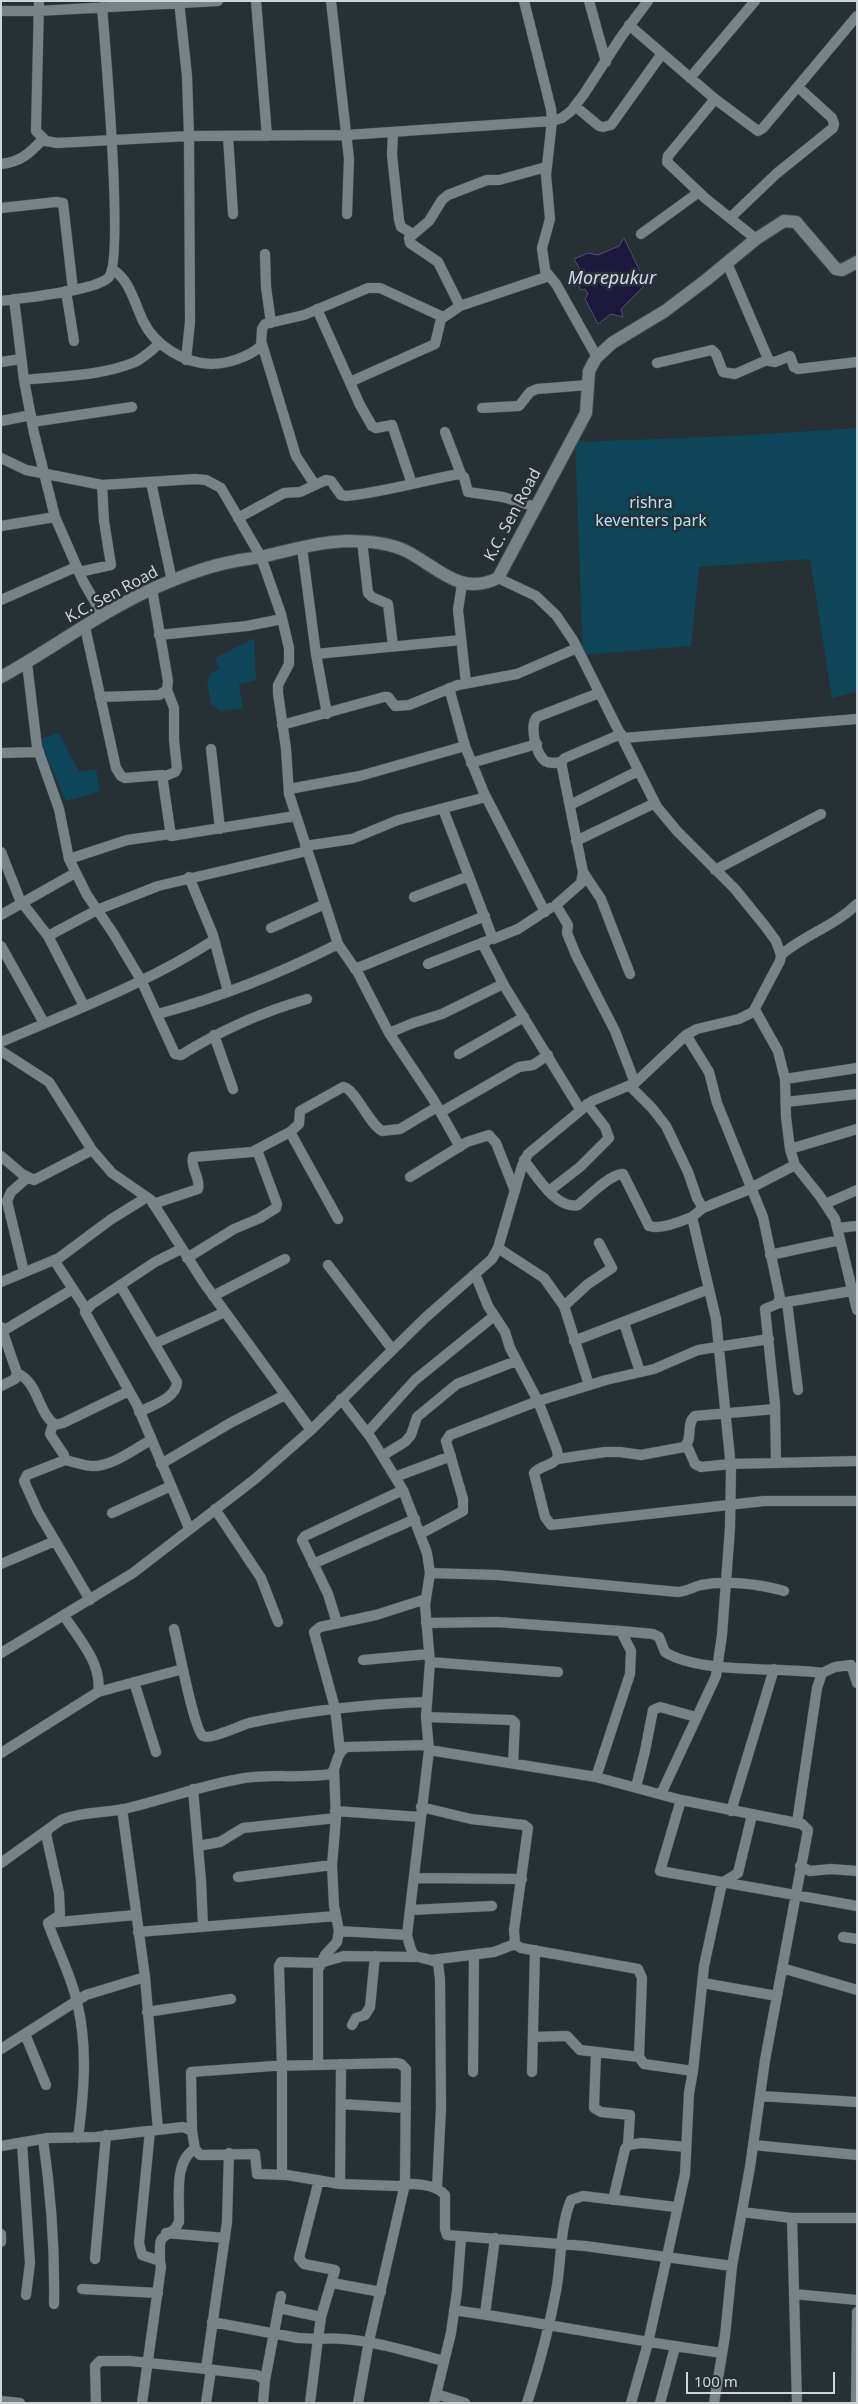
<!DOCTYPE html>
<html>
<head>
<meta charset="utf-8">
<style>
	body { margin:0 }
	#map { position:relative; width:858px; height:2404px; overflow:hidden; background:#273035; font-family:"Noto Sans",sans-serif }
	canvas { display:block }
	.frame { position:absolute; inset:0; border:2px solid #cfd4d7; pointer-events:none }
	.scale { position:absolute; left:686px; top:2372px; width:149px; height:22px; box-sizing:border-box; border:2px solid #cfd4d7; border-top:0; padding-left:6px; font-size:15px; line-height:18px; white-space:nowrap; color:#cfd4d7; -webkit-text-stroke:4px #273035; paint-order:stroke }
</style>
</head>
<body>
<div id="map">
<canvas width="858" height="2404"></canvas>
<div class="frame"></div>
<div class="scale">100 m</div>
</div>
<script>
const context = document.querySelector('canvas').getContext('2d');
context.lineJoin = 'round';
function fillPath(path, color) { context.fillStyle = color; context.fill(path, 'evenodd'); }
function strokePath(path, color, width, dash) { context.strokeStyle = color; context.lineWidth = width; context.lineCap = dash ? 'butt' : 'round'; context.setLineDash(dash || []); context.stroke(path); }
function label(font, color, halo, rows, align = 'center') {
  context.font = font + ' "Noto Sans",sans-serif'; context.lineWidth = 5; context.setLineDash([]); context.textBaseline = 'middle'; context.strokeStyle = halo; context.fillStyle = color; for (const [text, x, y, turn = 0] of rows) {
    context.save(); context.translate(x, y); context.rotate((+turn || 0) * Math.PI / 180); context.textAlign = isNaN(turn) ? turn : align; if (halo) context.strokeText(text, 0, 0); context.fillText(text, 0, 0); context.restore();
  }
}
const green = new Path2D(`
	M857 428V692L832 698 810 559 699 567 691 646 583 655 575 442 734 436Z
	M254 638 256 680 239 684 243 708 220 711 211 704 207 683 211 673 219 669 215 658Z
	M59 733 79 772 96 769 100 792 66 801 39 739Z`);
const water = new Path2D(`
	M624 238 646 284 621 309 623 317 611 314 598 324 585 299 588 294 585 289 581 290 574 278 581 271 574 259 588 253 598 255 619 246Z`);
const minor = new Path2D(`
	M39 1 36 131 46 141 57 143 189 136 347 135 552 121 562 118 571 111 584 94 621 37 648 1
	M179 1 187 76 189 136 190 322 186 360
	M256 1 267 136
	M331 1 349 159 347 214
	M589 1 606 62
	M1 11H38L218 1
	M629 25 715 99 758 131 763 128 857 16
	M690 78 755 1
	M715 99 668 156 667 162 705 198 756 239
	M575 106 599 126 603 127 611 125 661 55
	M393 132 392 155 399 220 401 227 413 234
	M228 136 233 214
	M1 164C21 162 30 153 43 139
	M1 208 56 202 63 203 73 290
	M730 218 776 174 833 128 834 124 832 118 798 87
	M641 234 699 192
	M265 254 266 287 271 323
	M727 263 769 361 775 362 790 356 794 367 798 369 857 362
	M112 269C130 280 134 302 143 321 155 346 184 363 211 364 227 364 249 357 261 346L262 329 265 324 304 315 368 288H380L443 317
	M547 273 556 284 597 357
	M66 291 74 341
	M14 299 24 380 34 433 55 517 83 581 103 616
	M1 301C21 298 97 291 109 277 124 258 105 44 102 7
	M460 306 438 262 410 243 409 238 429 221 442 200 448 195 487 180H499L546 167
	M317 309 360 405 372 426 376 428 392 425 412 484
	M262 344 296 456 315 485
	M1 362 21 359
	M657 363 712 350 716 354 723 372 735 374 767 360
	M24 380C60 376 102 376 135 362 145 357 152 350 160 343
	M350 382 435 344 441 319 460 306 546 277 542 248 550 219 546 175 552 121 551 109 524 1
	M482 408 519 406 530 392 537 389 588 385
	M1 421 31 415
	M32 422 132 407
	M445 432 461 474
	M1 458 26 470 102 485 195 479 206 480 221 488 261 557 281 614 289 648V664L278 685V693L286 749 289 794 338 944 358 973 389 1033 433 1099 460 1147
	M151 482 172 581
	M238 518 284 493 300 492 326 480 331 481 341 495 346 496C384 492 421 481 459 474L464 477 468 492 503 497 536 507
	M1 526 55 517
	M362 541 368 593 372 597 388 604 393 646
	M302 548 316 654 327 714
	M79 572 111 565 104 521 102 485
	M462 584 458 610 466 683
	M1 600 76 567
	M85 627 116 768 121 776 125 778 162 775 171 836 295 816
	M159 635 247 626 282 619
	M316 654 461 640
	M27 663 37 747 59 809 69 859 87 895 113 933 141 980 175 1054 181 1055C221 1030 262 1012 307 999
	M449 688 465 746 484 793 545 912
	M100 697 159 695 167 690 168 681 152 589
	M282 725 384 697H388L395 706 409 705 458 685 517 674 577 648
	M621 734 565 758 561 762 583 872 581 883 556 905 568 925 567 933 576 955 615 1031 635 1083
	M623 738 857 719
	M211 749 220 829
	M1 753 39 752
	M561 762C555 763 550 764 545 761 536 755 529 725 537 717L599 693
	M471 763 537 744
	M163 777 175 772 177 768 174 740V708L167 690
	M289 789 360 776 465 746
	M570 805 638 771
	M443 809 493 939 518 929 550 908
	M576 841 655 803
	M305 846 352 839 398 820 486 797
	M1 852 20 900 48 936 84 1006
	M69 859 127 840 170 834
	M715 870 821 814
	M583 872 601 899 630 974
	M189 877 213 935 228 992
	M414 897 469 876
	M1 915 75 873
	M271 928 325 904
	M48 936 97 910 158 886 307 851
	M482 943 505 987 580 1109
	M1 946 44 1023
	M781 955C804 935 835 926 857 904
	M428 964 487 941
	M355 969 485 916
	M158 1014C221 997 281 973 338 944
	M389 1033 413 1023 442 1014 503 984
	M214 1035 233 1089
	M686 1035 709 1072 717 1103 763 1217 780 1298 777 1304 765 1309 775 1404 776 1462
	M1 1042C73 1011 148 983 214 940
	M1 1051 49 1082 92 1150 112 1173 151 1200 204 1283 311 1430
	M459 1054 524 1017
	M785 1079 857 1068
	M630 1086 652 1108 666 1126 688 1172 697 1198 703 1208
	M786 1102 857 1094
	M441 1112 519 1067 533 1065 548 1055
	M290 1132 299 1124 300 1111 343 1087C355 1088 368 1123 382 1131L400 1129 437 1107
	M790 1149 857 1129
	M1 1156 22 1174 34 1180 92 1150
	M524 1160C536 1175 556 1210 578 1205 588 1197 611 1173 623 1174L649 1226C662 1230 680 1221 692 1217
	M795 1165 819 1195 835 1219 857 1310
	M410 1177 467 1142 489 1135 496 1143 515 1191
	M549 1191 580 1167 609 1138 605 1127 587 1104
	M153 1204 198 1189C201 1178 190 1168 193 1157L252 1152 290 1132 338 1219
	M825 1204 857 1190
	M837 1228 857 1226
	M498 1248 544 1278 564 1306
	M181 1249 155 1262 92 1304 85 1312 137 1405 189 1528
	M770 1255 840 1240
	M187 1258 234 1229 260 1218 276 1208 277 1204 257 1150
	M54 1260 86 1309
	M328 1265 392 1349
	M24 1272 7 1201 11 1192 27 1178
	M475 1274 488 1306 505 1332 510 1348 538 1401 557 1450 558 1457C554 1466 540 1465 534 1473L545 1517 551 1525 764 1501H857
	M1 1282 59 1258 110 1220 147 1197
	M120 1285 177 1382C177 1398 151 1406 139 1412
	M213 1296 285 1259
	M787 1302 798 1390
	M781 1303 857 1290
	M624 1323 640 1372
	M1 1327 17 1373 15 1379 1 1386
	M3 1331 73 1289
	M574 1341 709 1289
	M156 1343 225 1312
	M17 1373C39 1383 37 1411 55 1425L63 1423 129 1391
	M589 1385 564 1306 588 1284 612 1268 599 1243
	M341 1399 371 1438 403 1490 427 1553 430 1573 425 1605 430 1662 426 1717 429 1750 596 1777 681 1800 797 1823
	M53 1424 50 1434 64 1455 65 1460 27 1475 24 1481 38 1512 90 1600
	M367 1433 415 1380 494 1316
	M687 1446 695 1464 701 1467 730 1464 857 1461
	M382 1456 405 1442 411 1435 417 1417 457 1384 516 1361
	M558 1459 605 1452H620L641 1455 684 1447C694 1439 685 1424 695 1416L775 1409
	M65 1460C74 1462 84 1466 93 1466 113 1466 134 1449 151 1440
	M161 1464 232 1422 285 1395
	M395 1477 451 1456
	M215 1509 261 1578 278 1622
	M112 1513 171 1486
	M420 1534 463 1511V1499L446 1441 450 1435 538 1401 606 1380 654 1369 698 1350 769 1339
	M1 1564 55 1541
	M313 1564 415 1519
	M430 1573 497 1575 678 1592C687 1591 693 1587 701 1585 727 1580 759 1584 784 1591
	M337 1623 328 1594 302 1540 305 1536 403 1490
	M426 1623 497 1622 621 1631 631 1651 630 1674 596 1777
	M174 1629C178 1644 194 1730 203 1736 210 1740 239 1726 249 1723 309 1710 367 1704 427 1702
	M621 1631 653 1634 659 1637 665 1652C699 1674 780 1667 822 1673
	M1 1653 133 1573 255 1479 311 1430 425 1318 492 1259 498 1248 522 1166 528 1154 592 1101 635 1083 686 1035 697 1029 739 1019 753 1012 780 961 781 955 776 941 765 926 735 889 677 831 657 807 573 640 556 615 536 596 498 578
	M363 1660 429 1654
	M430 1662 558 1672
	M134 1682 156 1752
	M98 1692 183 1669
	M426 1717 512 1720 515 1723 513 1763
	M429 1750 407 1935C414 1966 416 1952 438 1963L440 1979 441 2108 437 2188
	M340 1751 335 1708 314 1632 320 1627 376 1615 426 1599
	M1 1753 98 1692C103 1665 78 1637 64 1616
	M636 1787 645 1751 653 1710 660 1707 696 1717
	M193 1789 201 1881 203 1926
	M661 1794 716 1676 722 1635 730 1528 731 1468 716 1319 692 1217 703 1208 745 1191 795 1165 790 1149 786 1117 785 1079 778 1051 755 1010
	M681 1800 660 1871 857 1906
	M421 1807 471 1819 524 1825 528 1828 514 1930 515 1944 521 1948 638 1969 642 1978 639 2057 644 2064 693 2071
	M122 1809 145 1977 158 2130
	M335 1811 420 1817
	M731 1811 774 1669
	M48 1830 46 1834 59 1893 60 1915 48 1923 135 1915
	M198 1846 220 1842 243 1828 336 1818
	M1 1863 61 1820C80 1812 103 1813 124 1809 163 1800 200 1786 239 1779 269 1773 300 1779 331 1774 338 1765 335 1755 346 1747L428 1745
	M800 1866 810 1871 831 1869 857 1871
	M238 1877 332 1865
	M414 1878 522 1879
	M411 1910 492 1906
	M48 1923C57 1949 71 1975 77 2002 88 2047 84 2092 78 2138
	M339 1931 407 1935
	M138 1932 336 1916
	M843 1937 857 1939
	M431 1960 494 1952 515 1944
	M782 1968 857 1990
	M703 1983 777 1996
	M147 2012 231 1999
	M352 2025 356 2018 365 2015 370 2007 375 1956
	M25 2034 46 2085
	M533 2037 567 2036 580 2050 639 2057
	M1 2049 86 1995 145 1977
	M596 2052 594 2108 601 2112 630 2115 628 2145
	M318 2065V1970L325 1955 337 1942 339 1931 334 1906 332 1865 336 1818 334 1769
	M473 2072 474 1955
	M532 2072 535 1950
	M760 2096 857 2102
	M341 2104 406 2108
	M192 2131 191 2072 273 2066 396 2063 401 2064 406 2069 405 2184 369 2341 358 2403
	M43 2139C51 2194 55 2248 54 2304
	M22 2143 30 2263 26 2295
	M753 2145 857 2155
	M1 2146 48 2138 96 2137 183 2127 192 2131 195 2149 200 2155 255 2154 257 2174 287 2175 340 2184 398 2186C411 2182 436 2184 445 2195V2229L447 2235 585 2246 732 2266 725 2336 714 2403
	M229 2153 227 2222 206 2369 257 2375 265 2380 263 2403
	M282 2175V2067L279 1966 281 1962 320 1963 344 1956 415 1957
	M340 2184 341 2064
	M613 2200 625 2149 628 2145 642 2143 686 2147
	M742 2212 792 2218 797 2403
	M792 2218H857
	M166 2233 225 2238
	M1 2234V2242
	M95 2259 106 2135
	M160 2261C160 2238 157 2241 175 2229L179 2222C180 2200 173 2161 195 2149
	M732 2266 750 2167 765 2060 808 1830 802 1824 797 1823 817 1688 822 1673 835 1667 851 1665 857 1683
	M332 2283 381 2292
	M82 2289 158 2293
	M794 2294 857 2300
	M279 2308 321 2317
	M454 2310C544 2323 633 2341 722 2353
	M485 2314 495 2238
	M212 2322 298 2338 318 2339 321 2317 335 2270 304 2264 299 2258 319 2180
	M265 2380 281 2296
	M436 2394 465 2403
	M1 2401 20 2403
	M96 2403 95 2366 100 2361H130L206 2369
	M142 2403 161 2267 160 2261 142 2255 139 2243 150 2131
	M206 2403 211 2370
	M310 2403 318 2339C361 2336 402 2350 444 2361
	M434 2403 451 2333 457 2291 461 2237
	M527 2403C539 2366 549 2329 556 2291 562 2261 559 2229 571 2200L583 2196 676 2207
	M631 2403 648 2343 685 2174 689 2093 693 2071 704 1966 722 1883 738 1873 752 1815
	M660 2403 675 2347
	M856 2403 857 2312`);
const tertiary = new Path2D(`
	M1 677C52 649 99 613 152 589 177 578 204 567 231 562 242 559 253 559 265 556 291 550 319 542 347 541 366 541 388 542 406 551 438 567 460 597 498 578L586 413 589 371 596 358 612 343 665 311 706 280 756 239 784 221 796 222 836 269 842 270 857 262`);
const parkNames = [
	["rishra",651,503],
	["keventers park",651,521]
];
const streetNames = [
	["K.C. Sen Road",513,515,-62],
	["K.C. Sen Road",112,595,-28]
];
const waterNames = [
	["Morepukur",612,279]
];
fillPath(green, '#0e4559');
fillPath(water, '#1d193e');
strokePath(water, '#52516c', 1);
strokePath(minor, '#454d50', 11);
strokePath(tertiary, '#454d50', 14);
strokePath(minor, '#788388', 10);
strokePath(tertiary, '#788388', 12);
label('16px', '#b0e1f7', '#273035', parkNames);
label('16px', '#cfd4d7', '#273035', streetNames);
label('italic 18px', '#d5d6f3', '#273035', waterNames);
</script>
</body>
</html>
